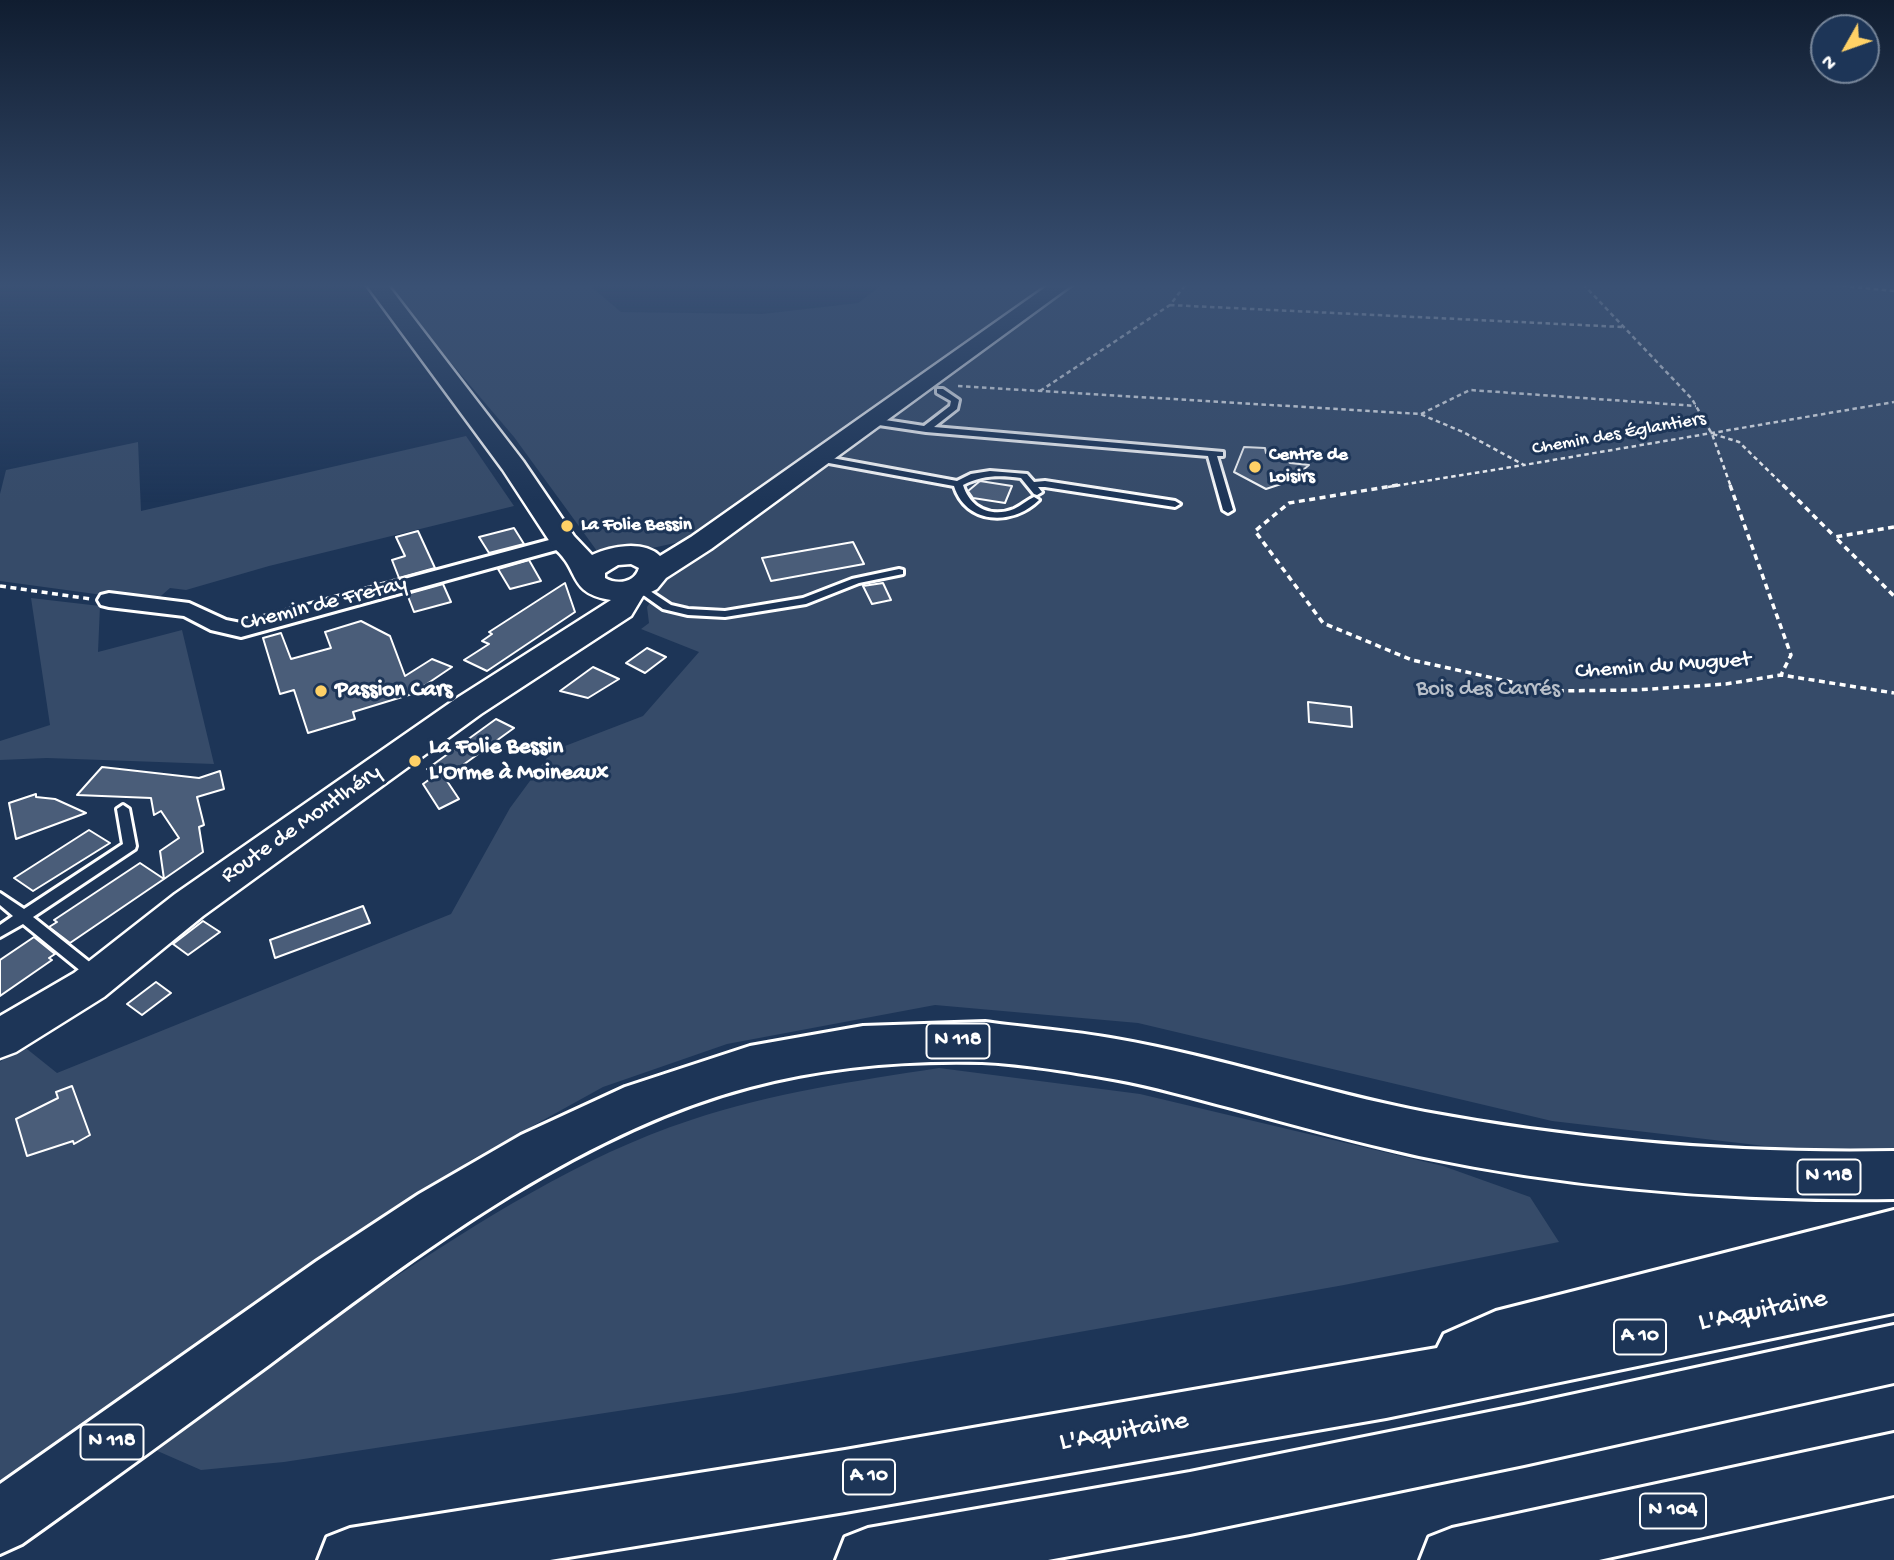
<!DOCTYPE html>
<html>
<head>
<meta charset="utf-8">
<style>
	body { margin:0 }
	#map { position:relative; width:1894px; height:1560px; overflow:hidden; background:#1d3557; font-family:"Gochi Hand",sans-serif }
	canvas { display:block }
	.north { position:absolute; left:1810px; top:14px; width:70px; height:70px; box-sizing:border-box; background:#1d3557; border:2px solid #77869a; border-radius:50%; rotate:230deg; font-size:19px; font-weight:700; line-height:28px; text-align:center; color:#fff }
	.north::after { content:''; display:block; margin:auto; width:24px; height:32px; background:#ffd166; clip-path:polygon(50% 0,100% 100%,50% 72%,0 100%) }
</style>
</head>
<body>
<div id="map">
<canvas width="1894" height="1560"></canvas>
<div class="north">N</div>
</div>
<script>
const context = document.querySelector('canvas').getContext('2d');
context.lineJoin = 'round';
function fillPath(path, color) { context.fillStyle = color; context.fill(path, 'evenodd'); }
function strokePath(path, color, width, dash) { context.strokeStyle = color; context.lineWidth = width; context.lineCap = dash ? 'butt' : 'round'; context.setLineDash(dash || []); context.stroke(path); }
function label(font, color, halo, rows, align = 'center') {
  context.font = font + ' "Gochi Hand",sans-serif'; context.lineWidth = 6; context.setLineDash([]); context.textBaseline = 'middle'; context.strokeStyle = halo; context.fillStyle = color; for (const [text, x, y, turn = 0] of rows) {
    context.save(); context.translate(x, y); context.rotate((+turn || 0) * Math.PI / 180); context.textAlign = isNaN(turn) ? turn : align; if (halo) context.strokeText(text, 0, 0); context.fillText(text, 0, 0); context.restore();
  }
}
const green = new Path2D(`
	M384 284H588L621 312 762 314 858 303 883 284H1894V1158L1884 1160 1552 1121 1138 1023 935 1005 727 1044 603 1087 471 1160 0 1489V1062L22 1045 57 1073 451 914 510 808 552 751 643 716 699 652 641 629 649 623 647 607 693 539 639 551H597L514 437Z
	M466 436 514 506 269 566 186 590 170 588 154 602 0 581V494L6 470 138 442 141 511Z
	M31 598 100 606 98 652 182 630 214 764 47 758 0 760V741L50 725Z
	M939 1068 1140 1094 1443 1166 1530 1197 1559 1242 1344 1285 736 1393 284 1462 201 1470 146 1446C224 1390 303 1337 383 1285 479 1222 581 1156 691 1120 772 1093 855 1081 939 1068Z`);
const building = new Path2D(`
	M1244 447 1265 448 1266 453H1277L1290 463 1309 465 1290 481 1266 489 1234 472Z
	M980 481 1012 486 1005 503 973 498 968 491Z
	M514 528 524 544 489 553 479 537Z
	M418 531 435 568 399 578 392 560 405 556 396 537Z
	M853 542 864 564 771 581 762 558Z
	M529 560 541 581 510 589 498 569Z
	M565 583 575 612 487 671 464 660 489 644 482 641 492 634 489 632Z
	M883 583 891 600 872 604 863 586Z
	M443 584 451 602 414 612 407 594Z
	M361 621 390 636 405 676 432 659 452 667 412 694 353 712 355 719 308 733 294 690 280 694 263 638 281 633 291 659 331 648 325 632Z
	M647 648 666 657 645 673 626 663Z
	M593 667 619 679 588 698 560 691Z
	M1308 702 1351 707 1352 727 1309 722Z
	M496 719 514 728 445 778 459 799 439 809 423 784 437 774 427 769Z
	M102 767 199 778 220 771 224 789 197 797 204 825 199 827 203 852 164 879 160 851 179 838 161 811 154 815 151 798 77 795Z
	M36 794V797L55 799 86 813 16 839 9 803Z
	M89 830 110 843 33 891 14 878Z
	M140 863 164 879 70 943 49 927 57 922 54 920Z
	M363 906 370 923 275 958 270 940Z
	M203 921 220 932 188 955 173 944Z
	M34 937 55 954 49 958 52 960 0 996V960Z
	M156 982 171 993 142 1015 127 1004Z
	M72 1086 90 1135 74 1144 73 1141 27 1156 16 1119 58 1098 56 1092Z`);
const pathFar1 = new Path2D(`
	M1583 284 1692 399 1712 434 1731 487
	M1826 284 1894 291
	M1170 305 1622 327
	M958 386 1420 414 1463 432 1524 465 1894 402
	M1040 391 1170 305 1186 284
	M1421 414 1470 390 1696 406
	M1713 434 1739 442 1785 487
	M1388 487 1524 465`);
const path = new Path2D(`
	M1398 485 1289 503 1255 531 1323 623 1412 660 1552 691 1636 690 1726 684 1781 675 1894 693
	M1730 485 1791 655 1781 675
	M1783 485 1835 537
	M1894 527 1835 537 1894 596
	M0 586 91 599`);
const service = new Path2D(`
	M937 389H943L959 400 957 409 934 427 1223 452V456H1217L1233 510 1228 513 1223 510 1208 456 926 432 872 424 868 421 872 418 924 426 950 406 951 401 937 393Z
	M821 456 957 481 971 474 990 471 1027 474 1034 482 1045 481 1175 501 1180 504 1175 507 1045 487H1038L1042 492 1037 495 1034 494 1021 478C1000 475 982 475 963 485 970 508 991 518 1014 509 1021 506 1027 500 1034 497L1039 500C1013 526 966 525 954 486L818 461V457Z
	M899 569 903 570V574L859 583 806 604 725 617 688 615 663 609 632 587 633 585H641L671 605 688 609 725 611 803 598 852 579Z
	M123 805 129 809 136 846 135 849 33 917 92 964 94 968 92 972 87 974 82 972 23 924 0 937V925L13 916 0 905V893L24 909 123 844 117 809Z`);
const minor = new Path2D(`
	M564 536 571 538 574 542 571 546 241 637 211 630 184 616 109 607 101 605 98 600 101 595 109 593 189 603 226 620 241 623Z`);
const secondary = new Path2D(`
	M366 284H387L523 461 574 536 592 555C611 546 644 540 660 556L691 537 1050 284H1073L711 549 666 578 657 589 643 596 631 616 481 714 203 916 104 997 16 1052 0 1058V1016L74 973 175 894 457 698 611 600C567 593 581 571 554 548L503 470ZM631 564 639 568C635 583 617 585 605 578V573L618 565Z`);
const trunk = new Path2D(`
	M985 1022C1028 1028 1073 1031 1116 1039 1220 1057 1321 1092 1425 1112 1581 1141 1736 1154 1894 1151V1199C1734 1201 1576 1189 1419 1156 1356 1142 1294 1125 1232 1108 1193 1098 1153 1086 1113 1079 1071 1072 1025 1064 982 1062 905 1060 825 1067 750 1087 575 1133 413 1258 269 1365 187 1425 105 1485 22 1544L0 1554V1484L317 1261 419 1194 521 1135 625 1087 750 1046 863 1026Z
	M1894 1433V1495L1599 1560H1420L1429 1537 1452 1528Z`);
const motorway = new Path2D(`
	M1894 1210V1313L1386 1418 845 1512 550 1560H318L327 1537 350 1528 845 1450 1437 1348 1444 1334 1496 1311Z
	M1894 1325V1383L1524 1465 1190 1534 1048 1560H836L845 1537 868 1528 1190 1472 1524 1405Z`);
const markers = [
	[1255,467,7,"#ffd166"],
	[567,526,7,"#ffd166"],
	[321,691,7,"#ffd166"],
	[415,761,7,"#ffd166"]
];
const farStreetnames = [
	["Chemin des Églantiers",1619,435,-10]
];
const farPoinames = [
	["Centre de",1269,456],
	["Loisirs",1269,478],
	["La Folie Bessin",581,526]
];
const shields = [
	[958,1041,63],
	[1829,1177,63],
	[1640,1337,52],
	[112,1442,63],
	[869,1477,52],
	[1673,1511,66]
];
const shieldNames = [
	["N 118",958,1041],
	["N 118",1829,1177],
	["A 10",1640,1337],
	["N 118",112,1442],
	["A 10",869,1477],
	["N 104",1673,1511]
];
const streetNames = [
	["Chemin de Fretay",324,605,-14],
	["Chemin du Muguet",1663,667,-4],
	["Route de Montlhéry",302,825,-35]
];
const parkNames = [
	["Bois des Carrés",1488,690]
];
const poiNames = [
	["Passion Cars",335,691],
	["La Folie Bessin",429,748],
	["L'Orme à Moineaux",429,774]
];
const nearStreetnames = [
	["L'Aquitaine",1763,1312,-11],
	["L'Aquitaine",1124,1433,-10]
];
fillPath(green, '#364b69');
fillPath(building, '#4a5d79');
strokePath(building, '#fff', 2);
strokePath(service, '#fff', 6);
strokePath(minor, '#fff', 6);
strokePath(secondary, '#fff', 5);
strokePath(trunk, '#fff', 6);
strokePath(motorway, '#fff', 6);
strokePath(pathFar1, '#fff', 2.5, [4.5, 3.5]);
strokePath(path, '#fff', 3.5, [6, 4.5]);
fillPath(service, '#1d3557');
fillPath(minor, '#1d3557');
fillPath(secondary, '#1d3557');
fillPath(trunk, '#1d3557');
fillPath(motorway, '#1d3557');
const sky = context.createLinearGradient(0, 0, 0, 502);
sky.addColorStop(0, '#101d30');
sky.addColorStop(0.57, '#3a5174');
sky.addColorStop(1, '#3a517400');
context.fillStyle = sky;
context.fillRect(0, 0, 1894, 502);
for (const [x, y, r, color] of markers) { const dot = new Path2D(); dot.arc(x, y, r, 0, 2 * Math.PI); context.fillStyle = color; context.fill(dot); strokePath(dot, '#1d3557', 2.5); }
label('19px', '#fff', '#1d3557', farStreetnames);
label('bold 19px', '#fff', '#1d3557', farPoinames, 'left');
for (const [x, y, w] of shields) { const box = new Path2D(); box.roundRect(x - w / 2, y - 17.5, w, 35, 5); context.fillStyle = '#1d3557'; context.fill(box); strokePath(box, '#fff', 2); }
label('bold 21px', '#fff', null, shieldNames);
label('23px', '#fff', '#1d3557', streetNames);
label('23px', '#b9c0ca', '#1d3557', parkNames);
label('bold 23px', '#fff', '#1d3557', poiNames, 'left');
label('28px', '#fff', '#1d3557', nearStreetnames);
</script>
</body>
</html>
